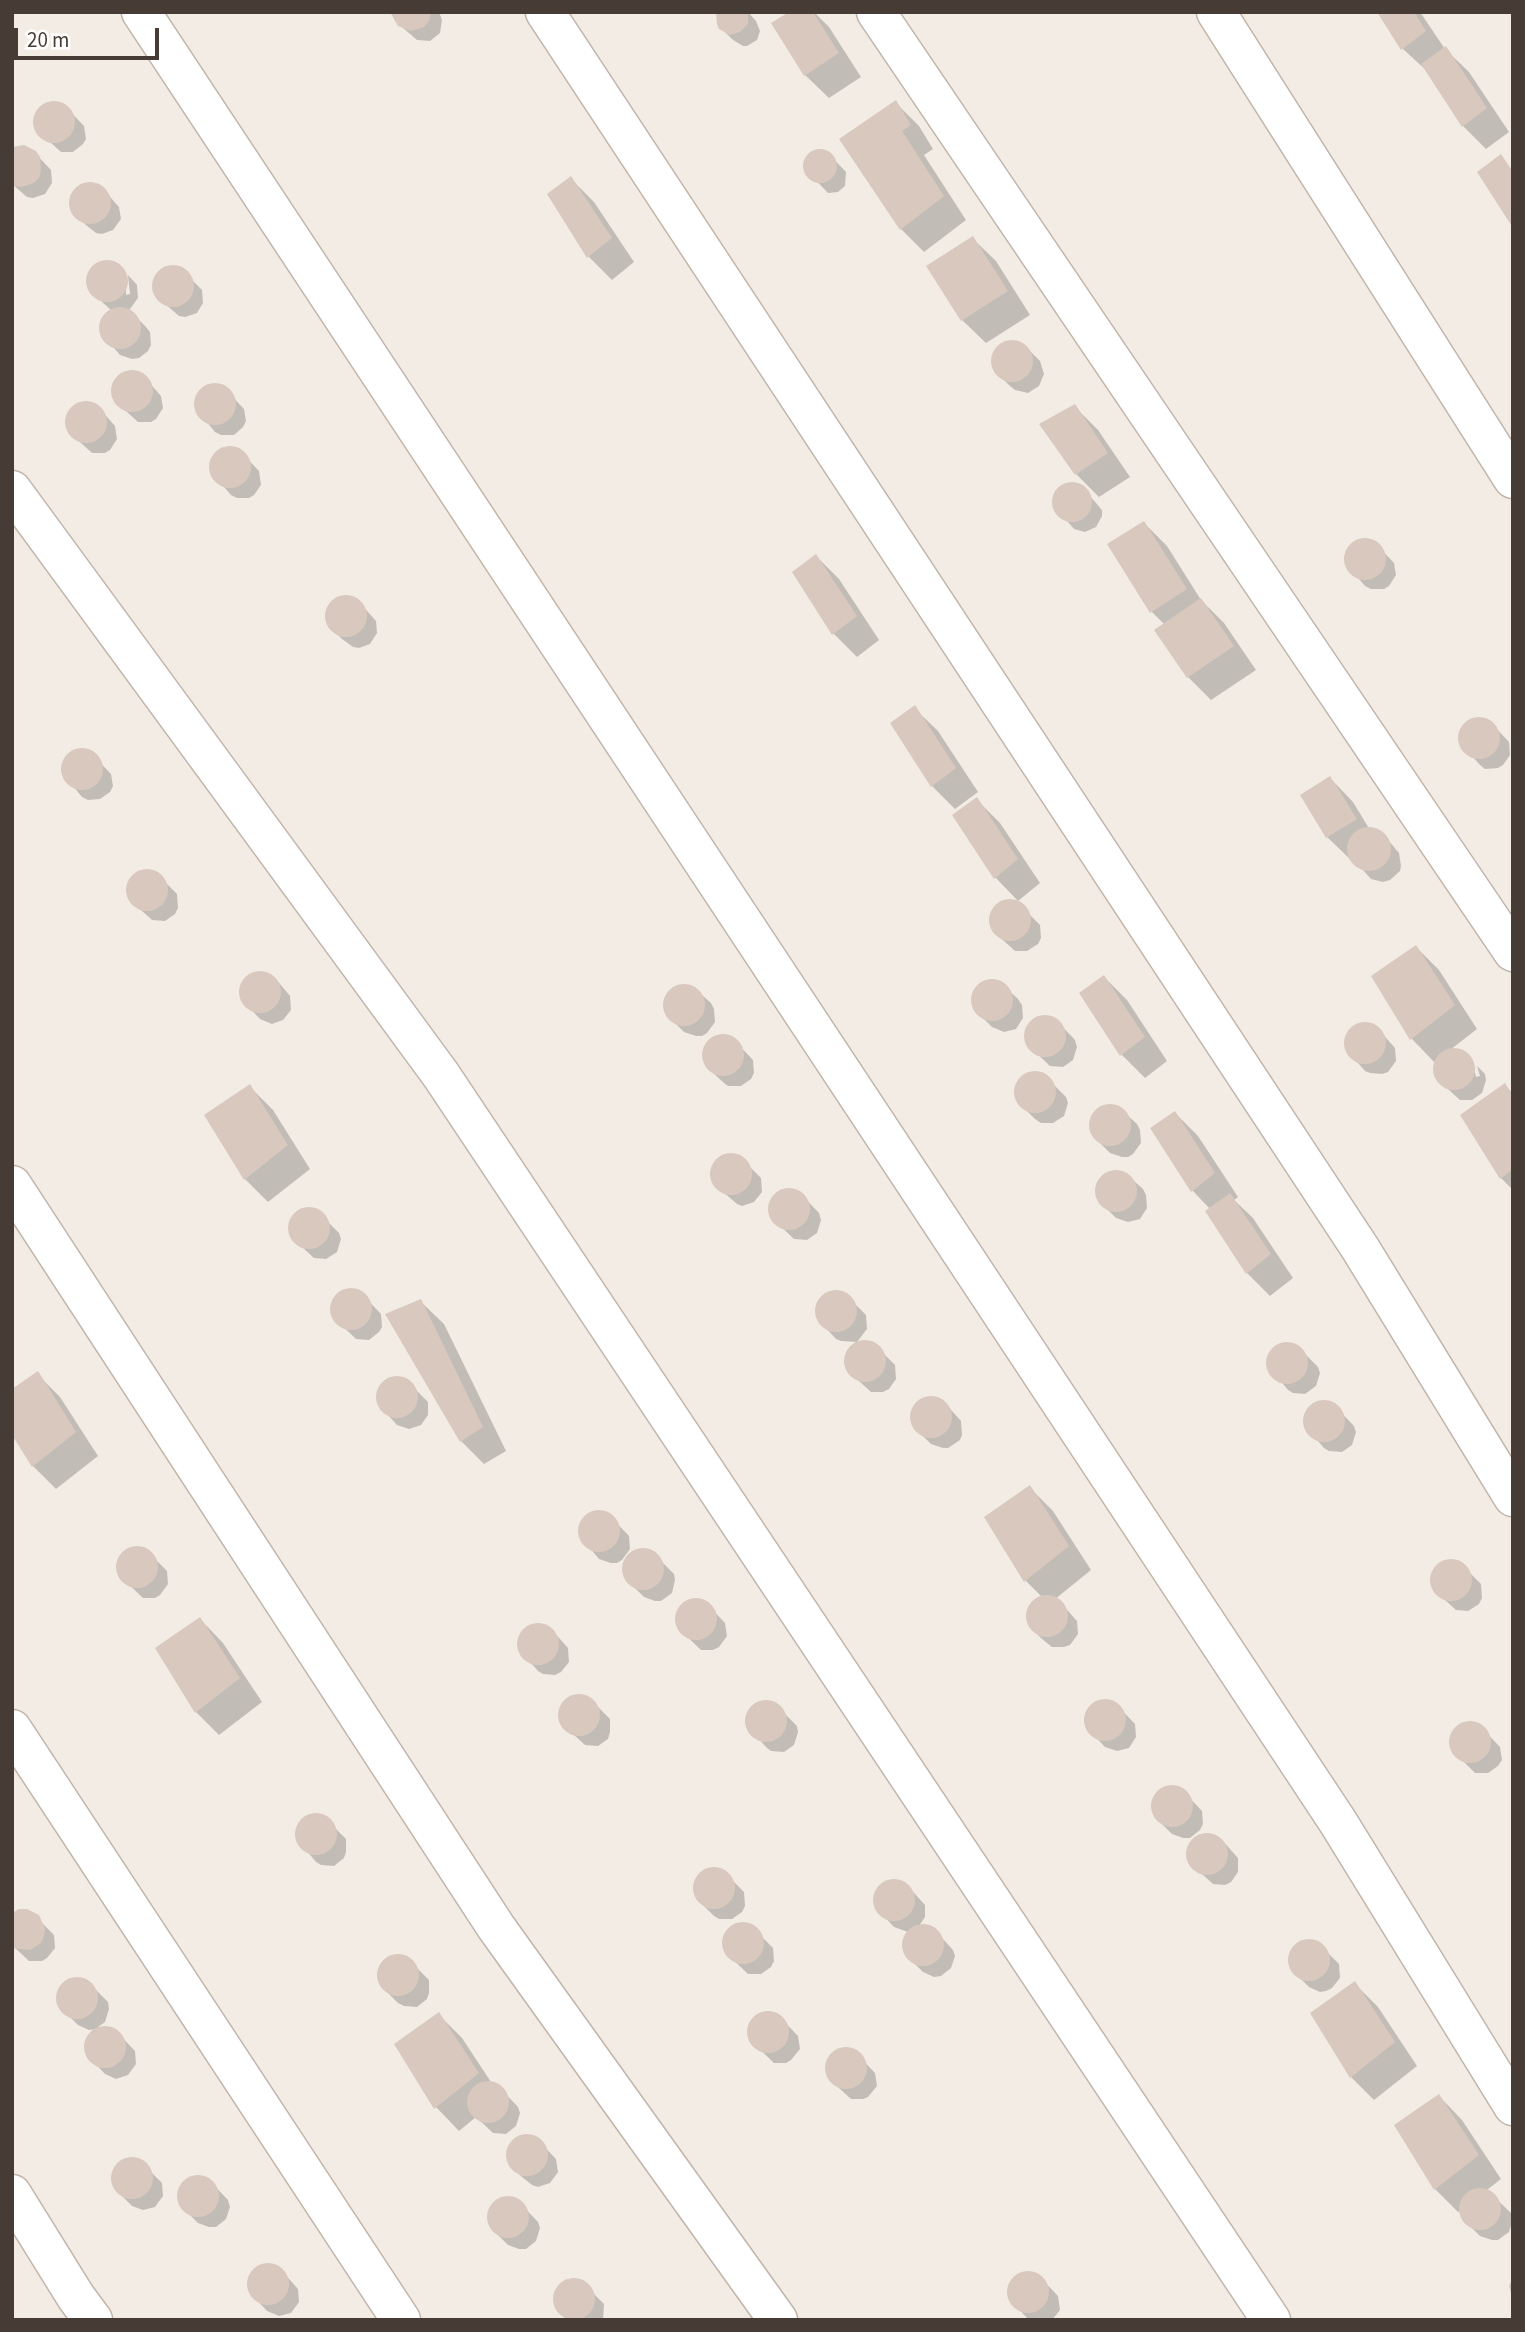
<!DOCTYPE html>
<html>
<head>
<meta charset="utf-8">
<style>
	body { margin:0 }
	#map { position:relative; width:1525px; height:2332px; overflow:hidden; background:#f3ece5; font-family:"Source Sans 3",sans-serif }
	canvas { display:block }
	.frame { position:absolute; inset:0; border:14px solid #463b35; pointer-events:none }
	.scale { position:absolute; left:14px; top:28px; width:145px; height:32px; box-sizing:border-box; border:4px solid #463b35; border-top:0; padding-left:9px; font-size:21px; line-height:24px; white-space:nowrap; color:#463b35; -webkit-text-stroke:5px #fff; paint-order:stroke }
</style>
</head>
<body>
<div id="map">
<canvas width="1525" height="2332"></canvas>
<div class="frame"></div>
<div class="scale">20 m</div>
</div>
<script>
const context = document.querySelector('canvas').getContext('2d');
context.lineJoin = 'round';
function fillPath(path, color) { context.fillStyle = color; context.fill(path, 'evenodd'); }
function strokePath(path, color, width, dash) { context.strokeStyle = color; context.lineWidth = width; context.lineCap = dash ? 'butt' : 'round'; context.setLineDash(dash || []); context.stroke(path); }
const shadow = new Path2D(`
	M392 12H439L442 20 440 33 430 41 417 40 395 21Z
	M748 12 756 21 760 31 757 40 747 46H743L733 40 721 28Z
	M792 12H814L829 27 861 77 829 98 805 75Z
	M1380 12H1420L1445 49 1469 72 1509 132 1486 149 1463 126 1427 71 1403 49Z
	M50 103 63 104 84 126 86 139 83 144 73 152H61L39 132 35 120 40 109Z
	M896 103 919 126 933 149 924 155 966 220 924 252 901 229Z
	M12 149 35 153 51 170 52 183 45 194 33 198 27 197 12 184Z
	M816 151 827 152 846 172 845 186 838 192 828 193 806 170V161Z
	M571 179 594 202 634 262 612 280 589 257Z
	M92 184 103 189 119 207 121 219 113 230 102 234 96 233 86 225 74 213 71 208 72 195 80 186Z
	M972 238 996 261 1030 315 986 343 962 320Z
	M109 262 126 273V295L130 294 128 275 137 285 138 298 130 309 126 310 134 315 146 327 150 332 151 345 148 351 139 358 132 359 120 355 101 333 102 320 111 310 91 292 87 280 89 274 97 265Z
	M175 267 181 269 202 290 203 303 197 313 185 317 179 316 157 297 154 284 155 278 163 269Z
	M1011 341 1018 342 1028 349 1040 361 1044 374 1039 386 1028 393 1015 390 1010 386 998 374 992 362 993 356 1000 346Z
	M134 372 146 379 161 396 163 408 156 419 151 422H138L116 402 113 397 114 384 122 375Z
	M211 386 223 387 244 409 246 421 243 427 234 435H221L215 432 196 409 197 397 205 388Z
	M88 403 100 409 115 426 117 439 110 450 105 453H92L70 433 67 428 68 415 76 406Z
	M1074 406 1098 430 1130 477 1099 497 1076 474Z
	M226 449 239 450 259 471 261 485 254 495 249 498H237L231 495 212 473 213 460 216 455Z
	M1072 484 1083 488 1102 510V516L1096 527 1085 532 1074 529 1055 507 1054 502 1057 491 1061 487Z
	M1144 523 1167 546 1201 600 1224 623 1256 670 1211 700 1188 677 1165 625 1152 612Z
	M1361 540 1373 541 1394 563 1396 575 1389 586 1384 589H1371L1365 586 1346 564 1347 551 1350 546Z
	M816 556 839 579 879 640 857 657 834 634 795 572Z
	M349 598 360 603 376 621 377 633 370 644 359 648 353 647 342 639 330 627 328 621V609L337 600Z
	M914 708 938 731 978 792 955 809 932 786 892 724Z
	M1481 719 1493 725 1509 742 1510 755 1503 765 1498 768 1485 769 1480 765 1460 743 1461 731 1469 721Z
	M77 750 90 752 111 774 113 786 110 792 100 799 88 800 82 797 63 774 64 761 67 756Z
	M1330 778 1353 802 1370 830 1384 835 1399 853 1401 866 1400 871 1390 880 1383 882 1371 879 1353 859 1351 860 1327 837Z
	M977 800 1000 823 1040 883 1018 901 995 877Z
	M150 871 155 872 177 894 178 908 175 914 165 921 152 920 130 900 128 894 130 882 138 873Z
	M1005 901 1018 903 1040 925 1041 938 1038 944 1027 951H1015L993 931 991 925 992 912 1000 903Z
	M1416 947 1439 970 1477 1029 1450 1050 1463 1052 1472 1061 1476 1077 1480 1076 1477 1066 1485 1074 1486 1080 1482 1093 1472 1100H1460L1438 1080 1436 1074V1064L1412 1039 1373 976Z
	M263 973 275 978 290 996 291 1010 283 1020 272 1024 260 1019 244 1002 241 990 246 979 251 975Z
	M1104 977 1127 1000 1167 1061 1145 1078 1122 1055 1082 993Z
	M988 981 1000 982 1018 999 1022 1005 1023 1018 1016 1029 1004 1032 992 1027 975 1010 972 998 978 987Z
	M680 986 693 987 711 1003 714 1009 715 1022 707 1033 702 1036H696L684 1032 672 1020 665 1009V1003L670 992Z
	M1041 1016 1054 1018 1075 1040 1077 1047 1073 1060 1063 1067 1050 1066 1029 1046 1026 1040 1027 1028Z
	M1361 1024 1373 1026 1379 1030 1395 1048 1396 1061 1388 1072 1382 1074 1370 1073 1365 1071 1345 1048V1042L1351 1030Z
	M719 1036 732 1038 753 1060 754 1073 751 1079 741 1086H728L724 1083 711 1071 705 1059V1047L713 1038Z
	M1032 1073 1044 1075 1066 1097 1068 1103 1064 1116 1053 1123H1041L1035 1119 1023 1107 1017 1097 1018 1084 1021 1079Z
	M1505 1085 1513 1094V1190L1501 1178 1462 1115Z
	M249 1086 273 1110 310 1169 268 1202 245 1179Z
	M1106 1106 1119 1108 1137 1124 1140 1130 1141 1143 1133 1154 1128 1157H1122L1110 1153 1098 1141 1091 1129 1093 1117 1096 1112Z
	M1175 1113 1198 1136 1238 1197 1234 1200 1253 1218 1293 1278 1270 1296 1247 1273 1210 1209 1193 1191 1153 1129Z
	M734 1154 739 1156 761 1178 762 1192 754 1202 742 1206 737 1204 714 1184 711 1172 713 1166 721 1157Z
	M1113 1172 1125 1173 1143 1189 1146 1195 1147 1208 1140 1219 1128 1222 1116 1218 1099 1201V1183L1107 1174Z
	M785 1189 798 1191 819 1213 821 1220 817 1233 807 1240 794 1239 773 1219 770 1213 771 1201Z
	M305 1209 317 1211 339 1233 341 1239 337 1252 326 1259 314 1258 292 1238 290 1233 291 1220Z
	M347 1290 360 1292 381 1314 382 1327 379 1332 369 1340 356 1339 335 1319 332 1314 333 1301 336 1296Z
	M839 1291 844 1293 866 1315 867 1329 857 1342 841 1341 836 1339 824 1326 817 1315 818 1303 827 1294Z
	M420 1301 444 1324 506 1451 484 1464 461 1441Z
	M861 1342 873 1343 895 1365 896 1379 889 1389 883 1392H871L848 1371 847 1353 856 1343Z
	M1284 1343 1296 1345 1318 1367 1320 1373 1316 1386 1305 1394 1293 1393 1288 1390 1269 1367 1270 1355 1273 1349Z
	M37 1374 60 1397 98 1456 56 1489 33 1466Z
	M394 1378 406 1380 428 1402V1415L421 1425 409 1429 397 1425 381 1407 380 1389 388 1380Z
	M928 1398 940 1399 945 1403 961 1421 962 1435 960 1440 948 1448H943L931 1444 919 1432 912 1421V1415L917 1404Z
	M1320 1402 1333 1404 1354 1426 1356 1432 1352 1445 1342 1452 1329 1451 1324 1448 1305 1426 1306 1413Z
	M1030 1488 1053 1511 1091 1570 1054 1600 1061 1603 1077 1621 1078 1634 1070 1645 1064 1647H1052L1042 1639 1030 1627 1027 1615 1029 1609 1037 1599 1043 1598 1026 1581Z
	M596 1512 608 1514 629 1536 630 1549 622 1560 617 1563H611L599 1559 580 1536V1530L585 1518Z
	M140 1548 145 1549 167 1571 168 1584 160 1595 155 1598H143L121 1577 118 1565 123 1554 128 1550Z
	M640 1550 652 1552 674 1574 675 1580 672 1593 661 1601H655L644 1597 632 1585 625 1573V1562L629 1556Z
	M1454 1560 1459 1562 1481 1584 1482 1598 1479 1604 1468 1611 1456 1610 1434 1590 1432 1584 1433 1572 1441 1563Z
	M698 1600 704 1601 725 1623 727 1636 719 1647 713 1650H701L679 1629 676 1617 682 1606 686 1602Z
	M200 1619 223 1643 262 1702 219 1735 196 1712 157 1649Z
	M534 1625 546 1627 552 1630 568 1648 569 1662 561 1672 555 1675 543 1674 538 1671 518 1648V1642L524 1631Z
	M576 1696 588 1697 610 1719V1732L608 1739 598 1746 585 1745 563 1725 561 1719 562 1707 570 1698Z
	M1102 1701 1114 1702 1135 1724 1136 1737 1129 1748 1117 1751 1105 1747 1089 1730 1086 1718 1091 1707Z
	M762 1702 775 1704 797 1726 798 1732 794 1745 784 1752 771 1751 767 1748 747 1726 748 1713 752 1708Z
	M1466 1723 1479 1725 1500 1747 1502 1760 1498 1766 1488 1773H1475L1454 1752 1451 1747 1453 1734 1461 1725Z
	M1168 1787 1181 1789 1202 1811 1203 1824 1200 1830 1190 1838H1183L1172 1834 1160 1822 1153 1810 1154 1798 1162 1789Z
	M312 1815 324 1817 346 1839V1852L344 1858 334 1866 321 1865 316 1862 297 1839 298 1827 301 1821Z
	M1210 1834 1222 1840 1238 1858V1872L1231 1882 1225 1885 1213 1884 1191 1864 1188 1852 1190 1846 1198 1837Z
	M710 1869 723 1871 744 1892 745 1906 742 1912 732 1919H719L714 1916 702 1904 695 1892 696 1880 704 1871Z
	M891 1881 903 1882 915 1894 925 1905V1917L919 1926 932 1927 953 1950 955 1956 951 1968 941 1976 934 1977 923 1972 911 1960 904 1949 905 1937 908 1932 894 1927 878 1910 876 1892 885 1883Z
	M32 1913 54 1935 55 1948 47 1958 42 1961H29L12 1945Z
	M739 1924 751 1926 773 1948 774 1961 771 1967 761 1974H748L726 1953 724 1948 725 1935 734 1926Z
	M1305 1941 1317 1942 1339 1964 1340 1978 1332 1988 1326 1991 1320 1992 1309 1987 1297 1975 1290 1964 1291 1952 1294 1947Z
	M395 1956 407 1958 429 1980V1993L427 1999 417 2007 404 2006 398 2003 386 1991 380 1980 381 1967 384 1962Z
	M73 1979 86 1980 108 2002 109 2009 105 2022 98 2027 114 2029 135 2051 136 2064 128 2075 116 2079 105 2074 89 2057 86 2051 87 2039 97 2029 89 2030 78 2025 66 2013 59 2002V1990Z
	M1355 1984 1378 2007 1417 2066 1374 2100 1351 2077Z
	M765 2013 777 2014 798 2036 800 2049 791 2060 786 2063H774L752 2042 749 2030 754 2018Z
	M439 2015 462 2038 493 2085H497L518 2107 520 2113 516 2126 506 2134 493 2133 476 2117 459 2131 436 2107Z
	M848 2049 854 2051 875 2073 877 2086 868 2097 863 2099H851L829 2079 826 2067 832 2055 836 2051Z
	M1439 2096 1462 2120 1501 2179 1487 2190 1511 2213V2226L1509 2232 1498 2240H1492L1480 2236 1468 2224 1462 2210 1458 2212 1435 2189 1396 2126Z
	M529 2135 535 2137 556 2159 558 2172 550 2183 538 2187 532 2185 522 2177 510 2165 508 2159 509 2147 517 2137Z
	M128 2160 140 2161 162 2183 163 2196 155 2207 143 2210 132 2206 115 2189 112 2176 114 2171 122 2162Z
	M194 2177 207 2178 228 2200 230 2207 226 2219 216 2227H209L198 2223 186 2211 179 2200 180 2187 183 2183Z
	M504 2198 517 2200 538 2222 540 2228 536 2241 526 2249H519L508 2245 496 2233 489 2221 490 2209 493 2204Z
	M270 2265 282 2271 298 2289 299 2302 291 2313 279 2316 267 2311 251 2294 248 2283 253 2271 258 2267Z
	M1024 2273 1037 2274 1058 2296 1060 2310 1052 2320 1028 2319 1012 2302 1009 2290 1011 2284Z
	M570 2280 582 2282 604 2304 603 2320H567L557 2310 555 2304 556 2292Z`);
const building = new Path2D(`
	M390 12H431L429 21 424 27 411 31 398 26Z
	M716 12H748V24L740 32 730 35 719 29 717 24Z
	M789 12H813L839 53 804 76 771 23Z
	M1377 12H1414L1426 31 1401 50Z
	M1446 46 1487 108 1462 127 1421 64Z
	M896 100 911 125 902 131 944 196 900 230 839 139Z
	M33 122a21 21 0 1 1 42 0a21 21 0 1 1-42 0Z
	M24 145 36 151 40 157 41 171 39 178 34 183 21 187 14 186 12 147Z
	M803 166a17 17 0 1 1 34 0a17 17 0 1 1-34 0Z
	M1501 154 1513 172V228L1477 172Z
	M571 176 612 238 587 258 547 194Z
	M69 203a21 21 0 1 1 42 0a21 21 0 1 1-42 0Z
	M973 236 1008 291 961 321 926 266Z
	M86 281a21 21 0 1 1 42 0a21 21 0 1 1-42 0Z
	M152 286a21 21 0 1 1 42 0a21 21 0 1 1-42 0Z
	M99 328a21 21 0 1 1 42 0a21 21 0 1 1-42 0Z
	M991 361a21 21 0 1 1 42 0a21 21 0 1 1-42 0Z
	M111 391a21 21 0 1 1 42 0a21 21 0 1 1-42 0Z
	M194 404a21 21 0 1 1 42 0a21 21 0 1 1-42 0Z
	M65 422a21 21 0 1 1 42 0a21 21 0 1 1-42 0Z
	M1075 404 1108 453 1075 475 1039 424Z
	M209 467a21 21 0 1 1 42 0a21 21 0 1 1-42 0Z
	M1052 502a20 20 0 1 1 40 0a20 20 0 1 1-40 0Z
	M1144 521 1187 589 1150 613 1107 544Z
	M1344 559a21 21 0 1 1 42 0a21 21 0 1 1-42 0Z
	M816 554 857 616 832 635 792 572Z
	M325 616a21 21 0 1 1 42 0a21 21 0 1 1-42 0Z
	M1201 598 1234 646 1187 678 1154 630Z
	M915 705 956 768 931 787 890 723Z
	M1458 738a21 21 0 1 1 42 0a21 21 0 1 1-42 0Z
	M61 769a21 21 0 1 1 42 0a21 21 0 1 1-42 0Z
	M1330 776 1357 819 1326 838 1300 795Z
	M977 797 1018 859 994 879 952 815Z
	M1347 849a22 22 0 1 1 44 0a22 22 0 1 1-44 0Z
	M126 890a21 21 0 1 1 42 0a21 21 0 1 1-42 0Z
	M989 920a21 21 0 1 1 42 0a21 21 0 1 1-42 0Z
	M1416 945 1455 1005 1410 1040 1371 976Z
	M239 992a21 21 0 1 1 42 0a21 21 0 1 1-42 0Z
	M1104 975 1145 1037 1120 1056 1079 993Z
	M971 1000a21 21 0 1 1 42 0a21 21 0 1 1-42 0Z
	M663 1005a21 21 0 1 1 42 0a21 21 0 1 1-42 0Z
	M1024 1036a21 21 0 1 1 42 0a21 21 0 1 1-42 0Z
	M1344 1043a21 21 0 1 1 42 0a21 21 0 1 1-42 0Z
	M702 1055a21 21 0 1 1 42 0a21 21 0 1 1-42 0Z
	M1433 1069a21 21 0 1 1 42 0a21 21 0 1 1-42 0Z
	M1014 1092a21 21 0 1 1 42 0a21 21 0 1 1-42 0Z
	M1505 1083 1513 1096V1169L1500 1179 1460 1115Z
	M250 1084 288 1145 244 1180 204 1115Z
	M1089 1125a21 21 0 1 1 42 0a21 21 0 1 1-42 0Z
	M1175 1111 1215 1173 1191 1192 1150 1128Z
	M710 1174a21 21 0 1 1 42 0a21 21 0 1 1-42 0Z
	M1095 1191a21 21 0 1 1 42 0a21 21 0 1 1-42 0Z
	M768 1209a21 21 0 1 1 42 0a21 21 0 1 1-42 0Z
	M1230 1193 1271 1254 1246 1274 1205 1211Z
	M288 1228a21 21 0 1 1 42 0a21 21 0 1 1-42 0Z
	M330 1309a21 21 0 1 1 42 0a21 21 0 1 1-42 0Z
	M815 1311a21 21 0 1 1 42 0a21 21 0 1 1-42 0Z
	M421 1299 483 1427 460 1442 385 1314Z
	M844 1361a21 21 0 1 1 42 0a21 21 0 1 1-42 0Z
	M1266 1363a21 21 0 1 1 42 0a21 21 0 1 1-42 0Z
	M38 1371 76 1432 32 1467 12 1435V1389Z
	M376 1397a21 21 0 1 1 42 0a21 21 0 1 1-42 0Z
	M910 1417a21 21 0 1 1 42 0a21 21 0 1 1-42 0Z
	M1303 1421a21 21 0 1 1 42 0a21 21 0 1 1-42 0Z
	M1030 1485 1069 1546 1024 1582 984 1517Z
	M578 1531a21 21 0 1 1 42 0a21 21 0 1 1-42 0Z
	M116 1567a21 21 0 1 1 42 0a21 21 0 1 1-42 0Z
	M622 1569a21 21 0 1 1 42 0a21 21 0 1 1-42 0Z
	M1430 1580a21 21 0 1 1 42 0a21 21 0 1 1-42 0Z
	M1026 1616a21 21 0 1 1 42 0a21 21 0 1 1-42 0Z
	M675 1619a21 21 0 1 1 42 0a21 21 0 1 1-42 0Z
	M200 1617 240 1678 195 1713 155 1648Z
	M517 1644a21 21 0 1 1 42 0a21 21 0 1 1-42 0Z
	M558 1715a21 21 0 1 1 42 0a21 21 0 1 1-42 0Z
	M1084 1720a21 21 0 1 1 42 0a21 21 0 1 1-42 0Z
	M745 1721a21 21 0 1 1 42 0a21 21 0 1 1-42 0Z
	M1449 1742a21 21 0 1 1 42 0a21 21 0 1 1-42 0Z
	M1151 1806a21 21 0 1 1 42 0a21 21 0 1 1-42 0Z
	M295 1834a21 21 0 1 1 42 0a21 21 0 1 1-42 0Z
	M1186 1854a21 21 0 1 1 42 0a21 21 0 1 1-42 0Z
	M693 1888a21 21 0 1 1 42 0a21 21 0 1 1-42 0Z
	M873 1900a21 21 0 1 1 42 0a21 21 0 1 1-42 0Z
	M19 1909H27L39 1915 45 1929 44 1936 41 1943 30 1950 12 1948V1913Z
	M722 1943a21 21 0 1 1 42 0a21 21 0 1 1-42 0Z
	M902 1945a21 21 0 1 1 42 0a21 21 0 1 1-42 0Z
	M1288 1960a21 21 0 1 1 42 0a21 21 0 1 1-42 0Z
	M377 1975a21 21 0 1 1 42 0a21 21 0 1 1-42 0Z
	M56 1998a21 21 0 1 1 42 0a21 21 0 1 1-42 0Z
	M1355 1981 1395 2042 1350 2078 1310 2013Z
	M747 2032a21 21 0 1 1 42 0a21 21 0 1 1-42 0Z
	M439 2012 479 2073 434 2109 394 2044Z
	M84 2047a21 21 0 1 1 42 0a21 21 0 1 1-42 0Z
	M825 2068a21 21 0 1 1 42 0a21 21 0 1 1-42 0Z
	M467 2102a21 21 0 1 1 42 0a21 21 0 1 1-42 0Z
	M1439 2094 1479 2155 1434 2190 1394 2125Z
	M506 2155a21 21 0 1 1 42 0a21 21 0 1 1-42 0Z
	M111 2178a21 21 0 1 1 42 0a21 21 0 1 1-42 0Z
	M177 2196a21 21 0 1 1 42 0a21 21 0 1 1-42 0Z
	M1459 2209a21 21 0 1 1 42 0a21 21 0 1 1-42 0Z
	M487 2217a21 21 0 1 1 42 0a21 21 0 1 1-42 0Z
	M247 2284a21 21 0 1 1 42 0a21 21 0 1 1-42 0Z
	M1007 2292a21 21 0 1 1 42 0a21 21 0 1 1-42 0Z
	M1513 2277V2300L1509 2286Z
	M553 2299a21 21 0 1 1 42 0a21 21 0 1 1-42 0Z`);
const street = new Path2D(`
	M141 12 1338 1822 1513 2106
	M545 12 1360 1248 1513 1497
	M876 12 1513 952
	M1216 12 1513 479
	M12 490 441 1075 1271 2320
	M12 1185 496 1927 778 2320
	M12 1729 401 2320
	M12 2194 76 2297 93 2320`);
fillPath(shadow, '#0003');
fillPath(building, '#d8c8be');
strokePath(street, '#c1b5ab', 41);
strokePath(street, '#fff', 38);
</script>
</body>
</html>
